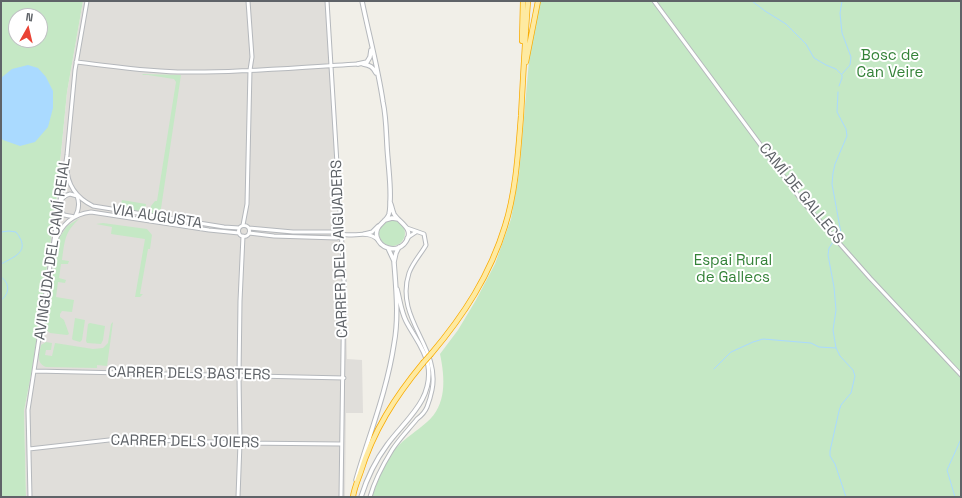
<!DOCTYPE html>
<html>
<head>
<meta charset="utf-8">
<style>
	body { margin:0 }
	#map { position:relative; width:962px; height:498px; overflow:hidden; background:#f1efe8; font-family:"Space Grotesk",sans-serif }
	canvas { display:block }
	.frame { position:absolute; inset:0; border:2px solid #5f6368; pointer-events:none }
	.north { position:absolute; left:8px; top:8px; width:40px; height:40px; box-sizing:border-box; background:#fff; border:1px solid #bfc1c3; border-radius:50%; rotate:8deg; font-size:11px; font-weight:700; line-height:16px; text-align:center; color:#5f6368 }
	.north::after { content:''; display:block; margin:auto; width:14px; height:18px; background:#ea4335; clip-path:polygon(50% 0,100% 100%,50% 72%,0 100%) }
</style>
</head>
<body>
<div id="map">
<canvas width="962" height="498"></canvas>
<div class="frame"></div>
<div class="north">N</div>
</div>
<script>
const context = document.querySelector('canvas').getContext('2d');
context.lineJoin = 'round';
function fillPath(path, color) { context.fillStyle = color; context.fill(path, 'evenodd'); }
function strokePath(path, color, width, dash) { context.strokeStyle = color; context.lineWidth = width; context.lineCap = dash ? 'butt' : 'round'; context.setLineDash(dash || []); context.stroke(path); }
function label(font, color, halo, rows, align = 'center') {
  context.font = font + ' "Space Grotesk",sans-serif'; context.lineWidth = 4; context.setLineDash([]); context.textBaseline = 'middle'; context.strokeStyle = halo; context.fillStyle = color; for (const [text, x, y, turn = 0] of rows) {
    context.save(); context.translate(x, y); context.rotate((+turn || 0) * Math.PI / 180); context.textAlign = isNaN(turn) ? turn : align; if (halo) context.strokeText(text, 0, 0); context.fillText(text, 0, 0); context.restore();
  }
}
const industrial = new Path2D(`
	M83 1H329L342 224 344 230 347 359 362 360 363 413H346L345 497H26L24 411 32 370 56 204 67 92Z`);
const green = new Path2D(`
	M1 1H83L67 92 56 204 32 370 24 411 26 497H1ZM16 16H40V40H16Z
	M540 1H961V497H372C377 483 386 458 396 448 405 438 417 431 427 422 447 405 445 378 440 354L458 330 476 300 495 264 511 219 519 174 530 49Z
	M143 74 181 75 160 215 150 213 151 206 155 201H157L176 82 174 79 148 75H142Z
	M122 200 146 204 145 211 143 212 123 209 121 204Z
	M80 218C64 233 65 240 62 260L69 261 68 264H61L59 278 66 280 65 283 58 282 56 297 74 300 72 312 62 311 60 314V317L64 320 69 334 67 335 50 333 43 327 59 238 67 226Z
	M379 233a13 13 0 1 1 26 0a13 13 0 1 1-26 0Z
	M103 223 147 229 152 235 150 249H148L140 294H143L140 297H135L145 239 111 234 112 227 96 224Z
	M75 318 85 320 82 340 80 342 73 340 72 339Z
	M113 322 107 366 97 365V368L46 367C36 363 39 354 41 345L46 342 52 343 51 350H46L45 355 52 356 55 343 93 349 103 348 108 343 111 324Z
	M90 323 105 326 103 340 101 344 87 343 86 341 88 324Z`);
const water = new Path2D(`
	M28 65 38 68 46 77 53 91V108L48 127 35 142 20 146 3 140 1 137V78L12 69Z`);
const stream = new Path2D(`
	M752 1 765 11 786 24 806 44 814 58 826 65 836 69 842 75V78L839 86
	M842 1 840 13 842 33 851 57 850 65 842 74
	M1 232 9 231 16 232C31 251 16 256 1 264
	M836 237 841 233 832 184 833 173 835 164 847 136 846 129 837 112 838 92
	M835 239 829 248 828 255 834 287 836 310 833 330 836 348 840 356 853 370 855 376 851 393 841 405 839 411 830 451V456L835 464 846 497
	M1 277C10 283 10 294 1 300
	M714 369 731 352 753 342 763 339 811 343 819 347 836 348
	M955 497 947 470 961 439`);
const minor = new Path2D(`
	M327 1 344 278 341 497
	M654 1 802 201 870 278 961 375
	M76 62C112 66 148 72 185 72 242 73 300 67 358 64
	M67 167C67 186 77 198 93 206L224 227 239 228
	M70 194 77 196C80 204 79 210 75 217L64 215C57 207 59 197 70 194Z
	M243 225 247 204 250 70 252 57 248 1
	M238.5 231a5.5 5.5 0 1 1 11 0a5.5 5.5 0 1 1-11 0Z
	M249 228 293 232H337C349 240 367 228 378 240
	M249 233 274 236 337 238 341 234
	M364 234 372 232 378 226
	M407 238 416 232
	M55 242C61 225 73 214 91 212L209 230 239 233
	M35 371 344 378
	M29 449 118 439 240 443 341 444
	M30 497 28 410 67 155 75 70 87 1
	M238 497 240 443 239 376 240 301 243 236
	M370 497C374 482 384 463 392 450 399 439 409 429 417 419 421 416 425 412 427 407 429 402 431 395 432 390 441 347 394 319 409 273 413 262 421 254 426 245L424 234 407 228`);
const tertiary = new Path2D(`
	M362 1C369 35 378 68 383 102 387 121 386 140 388 159 389 173 391 188 390 202 390 205 390 210 389 214 386 223 374 225 377 237 380 248 395 253 404 244 417 229 399 223 394 214 392 210 392 206 390 202
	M358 64 367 62 370 57 371 50
	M363 64C370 65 373 67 376 73
	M385 220 392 218 398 219
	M388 248 394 261
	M356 480C369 435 387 391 394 344 399 317 396 289 394 262L396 253 399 247
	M361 497C367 478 375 461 387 445 405 420 434 400 428 365 425 349 413 335 406 321 401 311 400 300 397 289`);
const trunk = new Path2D(`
	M522 41 523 1
	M526 62 538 1
	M431 354C464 315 490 275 505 226 516 191 518 153 521 116 523 78 525 39 528 1
	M353 497C354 489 357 482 360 474 373 431 395 397 423 363`);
const trunkBridge = new Path2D(`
	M423 363 431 354`);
const parkNames = [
	["Bosc de",890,56],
	["Can Veire",890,73],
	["Espai Rural",733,261],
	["de Gallecs",733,278]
];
const streetNames = [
	["CAMÍ DE GALLECS",801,194,51],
	["VIA AUGUSTA",157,217,9],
	["AVINGUDA DEL CAMÍ REIAL",53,249,-82],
	["CARRER DELS AIGUADERS",340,249,-92],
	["CARRER DELS BASTERS",189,374,1],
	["CARRER DELS JOIERS",185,442,1]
];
fillPath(industrial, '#e0deda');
fillPath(green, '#c5e8c5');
fillPath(water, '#aadaff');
strokePath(stream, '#aadaff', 1);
strokePath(minor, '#b5b8bc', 5);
strokePath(tertiary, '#b5b8bc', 5.5);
strokePath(trunk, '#f9ab00', 6);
strokePath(minor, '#fff', 3);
strokePath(tertiary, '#fff', 3.5);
strokePath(trunk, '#feeaa1', 4.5);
strokePath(trunkBridge, '#f9ab00', 6, []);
strokePath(trunkBridge, '#feeaa1', 4.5);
label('15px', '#348238', '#fff', parkNames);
label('15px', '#5f6368', '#fff', streetNames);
</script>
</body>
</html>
